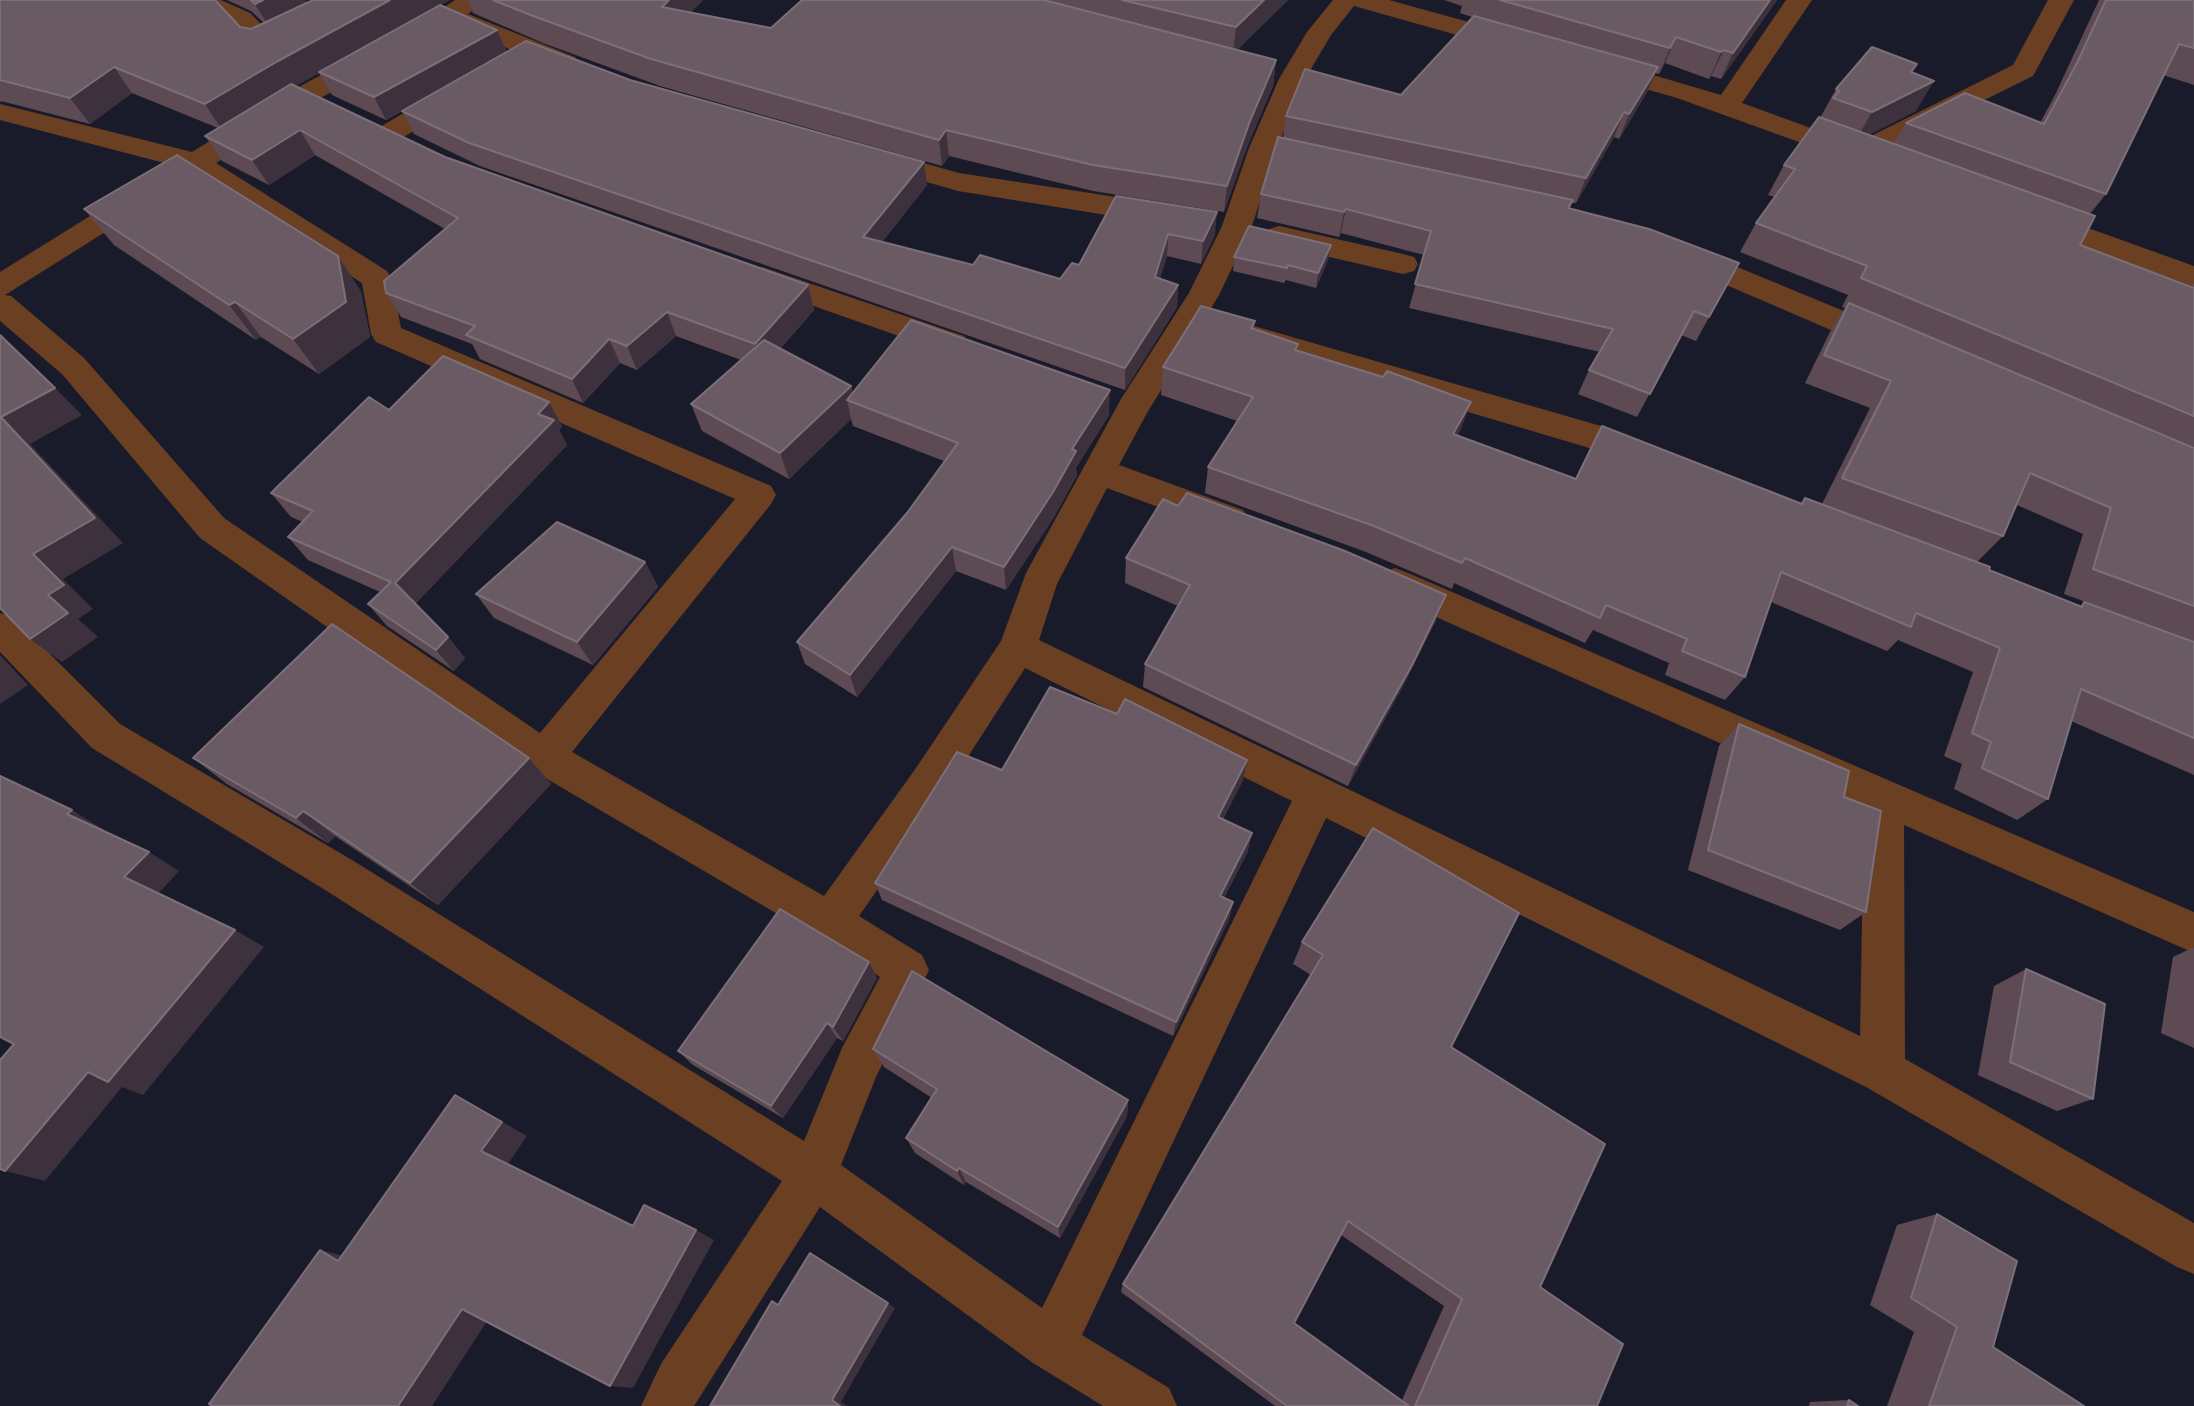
<!DOCTYPE html>
<html>
<head>
<meta charset="utf-8">
<style>
	body { margin:0 }
	canvas { display:block; background:#191b2b }
</style>
</head>
<body>
<canvas width="2194" height="1406"></canvas>
<script>
const c = document.querySelector('canvas').getContext('2d');
c.lineJoin = 'round';
const toPath = rows => new Path2D(rows.map(r => 'M' + r).join(''));
function fill(path, color) { c.fillStyle = color; c.fill(path, 'evenodd'); }
function trace(path, color, width, dash) { c.strokeStyle = color; c.lineWidth = width; c.lineCap = dash ? 'butt' : 'round'; c.setLineDash(dash || []); c.stroke(path); }
fill(toPath([
	[187,0,221,0,250,13,270,33,336,0,368,0,364,5,267,53,258,51,232,23,191,5,187,0],
	[455,0,486,0,468,14,575,57,579,63,575,69,566,71,557,69,440,20,436,15,440,10,455,0],
	[1333,0,1389,0,1523,37,1527,43,1523,49,1514,51,1354,6,1331,35,1305,79,1277,148,1252,226,1219,295,1147,413,1119,465,1243,510,1249,520,1243,530,1231,534,1107,488,1057,584,1039,640,1860,1036,1864,807,1382,593,1377,583,1382,573,1395,568,1408,573,2194,912,2194,953,1904,825,1905,1059,2194,1223,2194,1274,2177,1267,1866,1087,1326,818,1082,1335,1169,1388,1177,1406,1103,1406,1033,1363,820,1207,694,1406,641,1406,661,1364,782,1181,322,888,92,748,0,652,0,613,13,617,120,724,352,860,804,1141,842,1048,880,977,815,936,530,769,200,538,62,374,0,321,0,272,172,165,0,120,0,104,192,152,249,117,259,115,269,117,273,123,269,129,216,163,387,271,391,278,401,328,771,486,776,495,771,504,572,752,824,896,916,768,1001,641,1026,573,1121,399,1189,293,1222,226,1249,148,1279,79,1307,32,1333,0],
	[196,175,362,283,371,334,376,342,735,499,540,733,224,518,84,358,11,296,5,295,196,175],
	[1025,668,1292,801,1042,1308,841,1165,876,1077,929,970,922,955,859,916,944,794,1025,668],
	[1786,0,1812,0,1742,103,1855,144,2013,65,2048,0,2074,0,2033,76,1857,163,1677,98,1593,74,1589,68,1593,62,1602,60,1721,95,1786,0],
	[371,51,380,53,384,59,380,65,315,101,305,103,295,101,291,95,295,89,362,53,371,51],
	[452,89,462,91,466,97,462,103,398,140,388,143,378,140,374,134,378,128,442,91,452,89],
	[874,149,959,173,1162,204,1172,207,1177,214,1172,221,1162,224,958,191,864,164,860,158,864,152,874,149],
	[2035,209,2194,266,2194,287,2025,226,2020,219,2025,212,2035,209],
	[1279,226,1403,254,1414,257,1418,264,1414,271,1403,274,1269,243,1264,236,1269,229,1279,226],
	[1684,245,1897,333,1902,341,1897,349,1886,352,1875,349,1673,262,1669,255,1673,248,1684,245],
	[762,267,964,336,969,344,964,352,953,355,751,284,747,277,751,270,762,267],
	[1247,324,1608,428,1656,446,1661,455,1656,464,1644,468,1586,447,1236,343,1231,335,1236,327,1247,324]
]), '#6a3f22');
fill(toPath([
	[0,0,240,27,251,29,264,23,251,11,227,0,305,0,307,3,440,5,497,30,507,52,630,80,927,185,882,242,973,265,1060,279,1079,265,1116,196,1215,235,1201,264,1167,256,1160,278,1178,285,1177,307,1125,390,480,166,414,134,402,111,386,120,332,95,319,73,295,86,445,157,808,285,814,310,780,349,851,386,853,393,1109,415,1076,468,1077,475,1054,517,1006,590,956,571,857,697,805,664,797,642,907,513,944,461,853,426,851,419,789,479,702,431,691,404,741,360,676,336,637,370,620,363,583,403,480,359,472,344,401,317,386,293,445,229,315,155,269,185,222,161,205,136,218,128,132,93,90,124,1,101,0,103],
	[467,0,703,0,691,12,771,28,802,0,1288,0,1237,50,1276,60,1273,86,1247,147,1224,212,1093,191,949,156,942,166,660,86,543,43,473,13],
	[1444,0,1777,0,1721,79,1711,76,1709,79,1665,63,1659,74,1655,73,1647,92,1619,139,1614,137,1576,203,1572,203,1570,208,1739,263,1696,341,1681,335,1637,417,1578,394,1589,370,1600,352,1409,308,1424,255,1341,233,1339,237,1257,218,1261,194,1283,138,1286,116,1401,95,1472,17,1460,13,1462,6],
	[2099,0,2194,0,2194,85,2163,75,2106,194,2090,214,2080,245,2190,287,2194,283,2194,642,2064,594,2083,534,2017,505,2003,536,1977,562,1822,504,1870,408,1805,383,1830,332,1845,308,1842,307,1848,295,1740,252,1756,223,1775,197,1768,195,1784,165,1820,118,1836,89,1917,64,1912,73,1916,111,1868,135,1893,144,1906,123,2040,123,2056,93],
	[84,209,338,256,361,292,370,337,319,374,261,337,256,340,114,245],
	[1331,245,1328,260,1316,288,1286,280,1284,283,1233,271,1234,257],
	[1255,321,1254,329,1297,350,1383,377,1471,402,1458,435,1576,479,1801,504,1805,498,2080,606,2084,602,2194,642,2194,775,2071,721,2048,799,2017,820,1954,789,1962,764,1944,756,1973,672,1898,640,1887,651,1771,602,1745,677,1725,700,1665,675,1669,663,1593,630,1585,643,1454,583,1452,589,1366,552,1205,493,1208,467,1237,421,1161,395,1163,367],
	[389,410,562,426,559,430,567,445,415,604,448,637,465,658,454,671,387,626,368,604,380,592,308,560,288,537,303,522,291,517,271,493],
	[1178,506,1436,620,1402,688,1348,786,1143,687,1145,664,1178,606,1125,583,1126,558],
	[645,562,658,587,593,665,494,618,476,594],
	[1739,724,1844,797,1866,912,1840,930,1688,870,1719,746],
	[193,758,529,758,551,784,438,905,335,836,328,843,227,784],
	[1002,770,1243,780,1223,819,1248,851,1224,898,1233,902,1229,919,1173,1036,882,900,875,883],
	[1373,828,1451,1047,1540,1287,1597,1406,1275,1406,1121,1292,1123,1284,1311,975,1293,964,1302,942],
	[1341,1235,1444,1306,1402,1400,1294,1323],
	[2194,947,2194,1048,2161,1033,2173,957],
	[2026,969,2093,1099,2057,1111,1978,1075,1994,986],
	[877,978,843,1041,837,1038,783,1118,693,1065,678,1051],
	[873,1049,1128,1100,1127,1116,1060,1238,966,1182,964,1185,915,1153,906,1138,932,1098,884,1067],
	[1937,1214,1993,1347,2084,1406,1887,1406,1914,1332,1870,1305,1897,1225],
	[1849,1400,1858,1406,1809,1406,1810,1402]
]), '#5d4a52');
fill(toPath([
	[263,0,305,0,310,10,271,30,255,4],
	[390,0,450,0,294,87,222,130,205,104,278,61],
	[669,0,703,0,670,33,662,7],
	[1264,0,1288,0,1233,54,1236,27],
	[1770,0,1777,0,1721,79,1733,53],
	[497,30,507,52,386,120,374,97],
	[1676,37,1665,63,1659,74,1670,48],
	[1724,50,1711,76,1709,79,1721,52],
	[1276,60,1273,86,1247,147,1224,212,1227,186,1250,121],
	[114,67,132,93,90,124,70,98],
	[1658,67,1647,92,1619,139,1629,114],
	[1934,81,1916,111,1855,141,1872,112],
	[1624,112,1614,137,1576,203,1586,178],
	[300,130,315,155,269,185,252,160],
	[946,130,949,156,942,166,939,140],
	[924,162,927,185,868,260,863,237],
	[1346,209,1341,233,1339,237,1344,212],
	[1217,212,1215,235,1201,264,1203,241],
	[1168,234,1167,256,1154,299,1155,277],
	[1331,245,1328,260,1316,288,1318,273],
	[338,256,361,292,370,337,319,374,293,339],
	[808,285,814,310,763,368,755,344],
	[1178,285,1177,307,1125,390,1125,368],
	[235,302,261,337,256,340,229,305],
	[667,312,676,336,637,370,627,346],
	[609,339,620,363,583,403,572,379],
	[851,386,855,404,847,400,851,419,789,479,780,453],
	[55,388,82,415,30,444,123,543,63,579,93,609,78,619,98,637,62,662,30,639,48,595,33,554,1,417],
	[1110,390,1109,415,1076,468,1077,475,1054,517,1006,590,1004,567,1072,449],
	[549,402,562,426,559,430,567,445,414,605,395,583],
	[1471,402,1461,429,1444,461,1453,434],
	[952,547,956,571,857,697,850,675],
	[645,562,658,587,593,665,577,642],
	[1446,595,1436,620,1402,688,1348,786,1356,765],
	[448,637,465,658,454,671,436,650],
	[0,655,28,685,0,704],
	[529,758,551,784,438,905,410,883],
	[1247,760,1243,780,1214,835,1218,817],
	[72,810,104,830,100,834,67,814],
	[303,811,335,836,328,843,296,818],
	[1252,833,1248,851,1216,913,1220,896],
	[149,852,179,871,156,896,124,877],
	[1233,902,1229,919,1173,1036,1176,1022],
	[235,930,264,947,143,1095,122,1087,45,1181,5,1171,88,1072],
	[869,962,877,978,843,1041,833,1027],
	[827,1023,837,1038,783,1118,771,1106],
	[455,1095,527,1136,508,1164,654,1235,481,1151],
	[1128,1100,1127,1116,1060,1238,1058,1227],
	[959,1168,966,1182,964,1185,957,1171],
	[696,1230,714,1240,633,1388,610,1386],
	[320,1250,356,1259,338,1261],
	[810,1253,895,1308,841,1402,848,1406,840,1406,832,1400],
	[462,1309,491,1315,432,1406,398,1406]
]), '#3c313c');
const building = toPath([
	[0,0,215,0,240,27,251,29,313,0,390,0,278,61,205,104,114,67,70,98,0,80,0,0],
	[251,0,263,0,255,4,251,0],
	[493,0,669,0,662,7,771,28,802,0,1044,0,1276,60,1250,121,1227,186,1093,165,946,130,939,140,651,59,533,16,493,0],
	[1122,0,1264,0,1236,27,1122,0],
	[1500,0,1770,0,1733,53,1724,50,1721,52,1676,37,1670,48,1500,0],
	[2106,0,2194,0,2194,48,2179,44,2106,194,1906,123,1965,93,2044,124,2077,63,2106,0],
	[440,5,497,30,374,97,319,72,440,5],
	[1474,16,1658,67,1629,114,1624,112,1586,178,1286,116,1305,69,1401,95,1474,16],
	[526,41,630,80,924,162,863,237,973,265,980,255,1060,279,1072,263,1079,265,1116,196,1217,212,1203,241,1168,234,1155,277,1178,285,1125,368,469,143,402,111,526,41],
	[1872,47,1917,64,1911,72,1934,81,1872,112,1833,98,1839,91,1836,89,1872,47],
	[291,84,445,157,808,285,755,344,667,312,627,346,609,339,572,379,466,335,475,326,386,293,384,281,458,218,300,130,252,160,205,136,291,84],
	[1819,117,2095,216,2080,245,2194,288,2194,416,1861,278,1867,266,1756,223,1795,169,1784,165,1819,117],
	[1278,137,1573,200,1568,208,1649,229,1739,263,1709,317,1694,311,1650,394,1589,370,1613,329,1415,284,1431,231,1346,209,1344,212,1261,194,1278,137],
	[177,155,338,256,346,302,293,339,235,302,229,305,84,209,177,155],
	[1249,226,1331,245,1318,273,1288,265,1287,268,1234,257,1249,226],
	[1849,303,2194,448,2194,606,2093,569,2111,508,2030,473,2003,536,1842,478,1891,381,1824,355,1849,303],
	[1201,306,1255,321,1251,328,1298,344,1295,350,1383,377,1387,371,1471,402,1453,434,1576,479,1602,426,1802,504,1805,498,1990,567,1989,570,2082,607,2084,602,2194,642,2194,738,2081,689,2048,799,1982,768,1991,742,1972,733,2000,648,1916,613,1911,627,1781,572,1745,677,1682,651,1687,639,1606,605,1600,618,1465,558,1462,563,1374,526,1208,467,1253,397,1163,367,1201,306],
	[911,320,1110,390,1072,449,1076,451,1053,492,1004,567,952,547,850,675,797,642,907,513,958,443,847,400,911,320],
	[0,335,55,388,1,417,95,518,33,554,64,585,48,595,68,613,30,639,0,608,0,335],
	[764,340,851,386,780,453,691,404,764,340],
	[443,356,549,402,538,414,554,420,395,583,448,637,436,650,368,604,391,582,288,537,313,511,271,493,369,397,389,410,443,356],
	[1187,493,1345,551,1446,595,1412,665,1356,765,1145,664,1190,585,1126,558,1163,499,1178,506,1187,493],
	[557,522,645,562,577,642,476,594,557,522],
	[332,624,529,758,410,883,303,811,296,818,193,758,332,624],
	[1050,687,1117,714,1125,699,1247,760,1218,817,1252,833,1220,896,1233,902,1176,1022,875,883,957,752,1002,770,1050,687],
	[1739,724,1849,771,1844,797,1881,811,1866,912,1708,850,1739,724],
	[0,776,72,810,67,814,149,852,124,877,235,930,108,1082,88,1072,5,1171,0,1169,0,1060,14,1044,0,1037,0,776],
	[1373,828,1519,913,1451,1047,1605,1144,1540,1287,1623,1344,1597,1406,1415,1406,1462,1299,1348,1221,1294,1323,1409,1406,1287,1406,1123,1284,1323,955,1302,942,1373,828],
	[780,909,869,962,833,1027,827,1023,771,1106,678,1051,780,909],
	[2026,969,2105,1004,2093,1099,2010,1062,2026,969],
	[912,971,1128,1100,1058,1227,959,1168,957,1171,906,1138,937,1089,873,1049,912,971],
	[455,1095,502,1122,481,1151,633,1226,644,1205,696,1230,610,1386,462,1309,398,1406,213,1406,209,1404,320,1250,338,1261,455,1095],
	[1937,1214,2017,1261,1993,1347,2084,1406,1929,1406,1957,1327,1911,1298,1937,1214],
	[810,1253,888,1303,832,1400,840,1406,710,1406,772,1301,778,1305,810,1253],
	[1849,1400,1858,1406,1847,1406,1849,1400]
]);
fill(building, '#6a5a63');
trace(building, '#7c6f78', 2);
</script>
</body>
</html>
